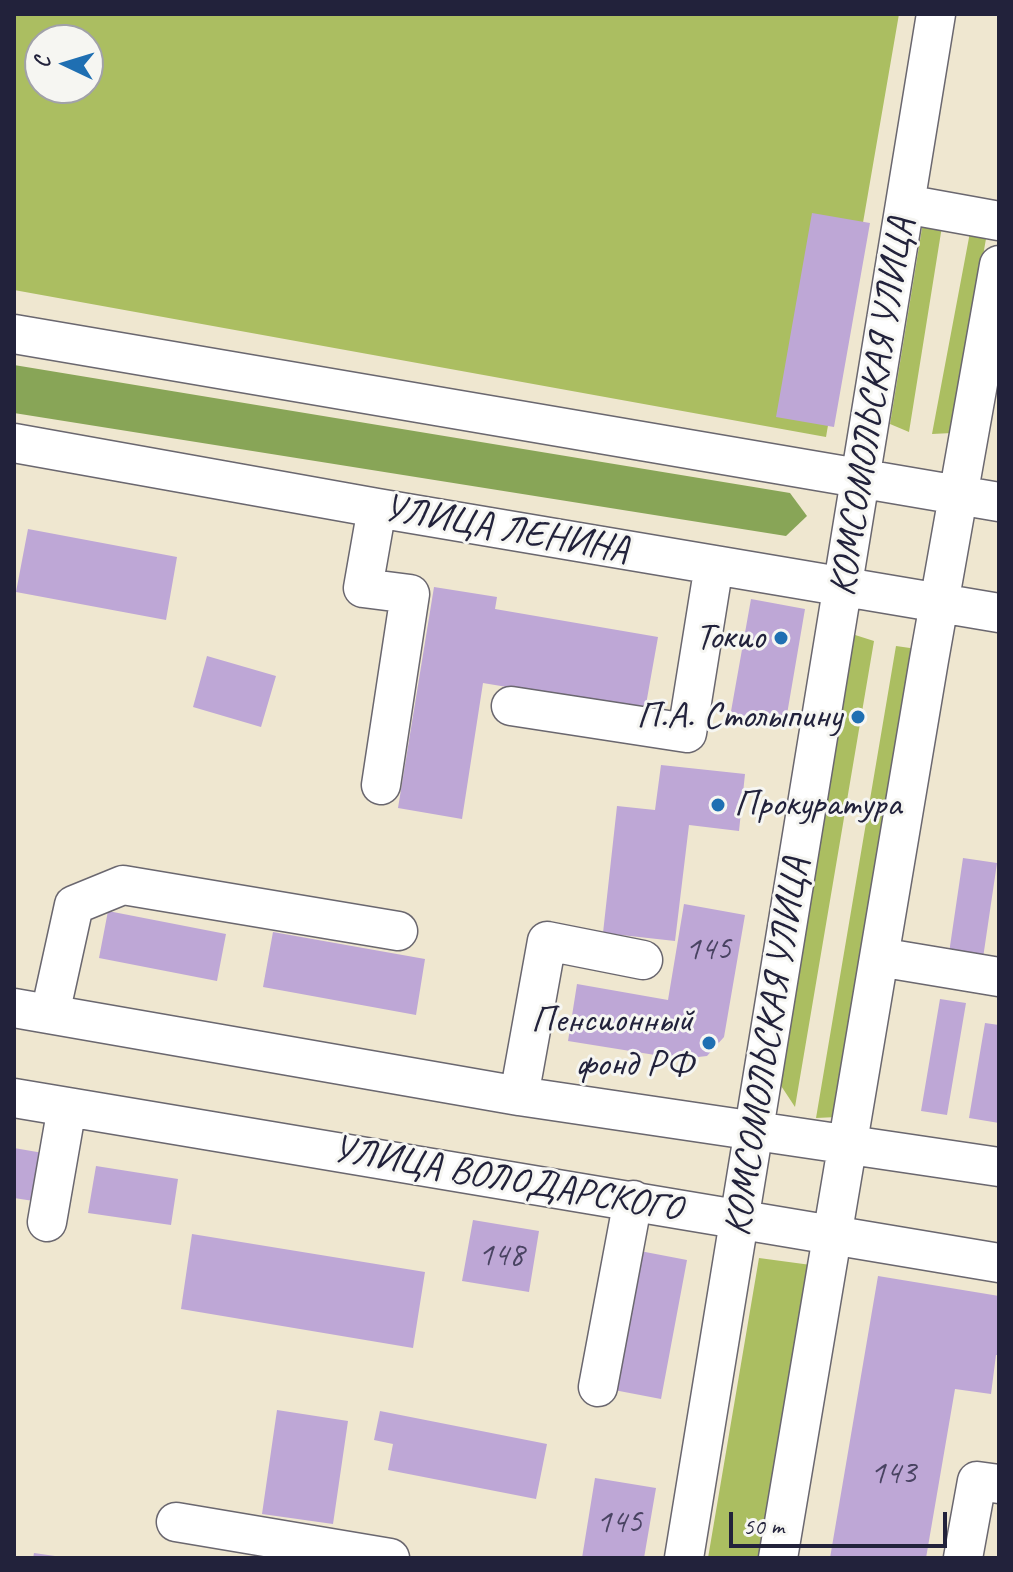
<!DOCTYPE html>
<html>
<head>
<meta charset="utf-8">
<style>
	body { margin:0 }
	#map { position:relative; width:1013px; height:1572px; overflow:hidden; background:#efe7d0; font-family:Caveat,sans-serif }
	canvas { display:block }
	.frame { position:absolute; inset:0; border:16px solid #22223b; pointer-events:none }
	.north { position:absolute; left:24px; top:24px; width:80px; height:80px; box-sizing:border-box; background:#f6f6f2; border:2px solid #a1a1a9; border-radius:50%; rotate:274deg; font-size:22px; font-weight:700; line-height:32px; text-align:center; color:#22223b }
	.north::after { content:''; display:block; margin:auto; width:28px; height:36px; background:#1f6fb2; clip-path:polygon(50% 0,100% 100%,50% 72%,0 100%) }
	.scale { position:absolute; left:729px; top:1512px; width:218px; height:36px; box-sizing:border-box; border:4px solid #22223b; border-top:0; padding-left:10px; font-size:24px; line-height:28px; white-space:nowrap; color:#22223b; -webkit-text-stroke:6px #f6f6f2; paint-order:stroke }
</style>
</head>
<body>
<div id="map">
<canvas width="1013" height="1572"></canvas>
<div class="frame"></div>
<div class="north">С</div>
<div class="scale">50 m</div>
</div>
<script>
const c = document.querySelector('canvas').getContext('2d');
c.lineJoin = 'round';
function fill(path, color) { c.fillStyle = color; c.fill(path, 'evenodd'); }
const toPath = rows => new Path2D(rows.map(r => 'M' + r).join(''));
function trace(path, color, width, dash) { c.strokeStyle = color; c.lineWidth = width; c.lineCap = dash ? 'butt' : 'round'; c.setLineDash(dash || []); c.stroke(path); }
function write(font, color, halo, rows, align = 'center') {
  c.font = font + ' Caveat,sans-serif'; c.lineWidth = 6; c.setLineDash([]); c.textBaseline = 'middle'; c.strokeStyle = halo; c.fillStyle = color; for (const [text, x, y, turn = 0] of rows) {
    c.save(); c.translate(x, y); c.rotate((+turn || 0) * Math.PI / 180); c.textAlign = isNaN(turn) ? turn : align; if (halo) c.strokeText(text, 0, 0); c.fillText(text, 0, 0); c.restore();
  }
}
fill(toPath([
	[14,14,899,14,826,437,14,290],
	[40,40,88,40,88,88,40,88],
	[924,216,943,220,909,432,890,424],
	[971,227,987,233,952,433,932,434],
	[852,634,874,641,795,1107,770,1069],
	[896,646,917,649,837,1117,816,1118],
	[759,1258,811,1265,765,1558,708,1558]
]), '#abbe61');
fill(toPath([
	[14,365,790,493,807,516,786,536,14,413]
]), '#88a557');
fill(toPath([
	[812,213,870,223,834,427,776,417],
	[28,529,177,557,166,620,16,592],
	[434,587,497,597,495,609,658,637,645,710,483,683,462,819,398,808],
	[751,599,805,609,785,726,730,717],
	[207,656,276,676,261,727,193,707],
	[661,765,745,774,739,831,689,825,675,941,603,933,617,806,655,810],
	[963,858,997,863,983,958,949,953],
	[684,904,745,915,724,1037,707,1056,680,1059,568,1041,577,984,668,1000],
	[108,911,226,934,217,981,99,958],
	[273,932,425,959,416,1015,263,987],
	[940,999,966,1003,947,1115,921,1111],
	[985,1023,999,1025,999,1123,969,1118],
	[14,1148,49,1154,40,1202,14,1198],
	[96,1166,178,1179,171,1225,88,1213],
	[473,1220,539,1231,529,1292,462,1281],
	[192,1234,425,1272,413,1348,181,1309],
	[640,1251,687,1260,661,1399,614,1390],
	[878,1276,999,1296,999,1355,996,1355,991,1394,955,1389,926,1558,830,1558],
	[277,1410,348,1421,333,1524,262,1514],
	[380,1411,547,1444,536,1499,388,1470,393,1444,374,1440],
	[595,1478,656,1488,644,1558,582,1558],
	[34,1553,55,1556,55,1558,33,1558]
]), '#bea7d6');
const minor = toPath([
	[905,204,999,221],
	[14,334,999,502],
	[14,443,377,508,999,613],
	[377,508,363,588,410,594,381,785],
	[511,706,687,733,714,565],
	[879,957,999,977],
	[14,1008,519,1096,999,1167],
	[50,1014,74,905,123,885,398,931],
	[519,1096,547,941,643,960],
	[14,1098,999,1263],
	[47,1222,67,1107],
	[598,1387,633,1200],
	[176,1522,390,1558],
	[684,1558,936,14],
	[778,1558,929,660,999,265],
	[963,1558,977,1481,999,1484]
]);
trace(minor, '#6a676f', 41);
trace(minor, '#fff', 38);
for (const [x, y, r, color] of [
	[781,638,8,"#1f6fb2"],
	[858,717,8,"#1f6fb2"],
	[718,805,8,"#1f6fb2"],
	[709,1043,8,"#1f6fb2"]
]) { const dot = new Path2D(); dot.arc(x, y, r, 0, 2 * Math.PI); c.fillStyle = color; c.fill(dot); trace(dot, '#f6f6f2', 3); }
write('34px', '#494362', null, [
	["145",708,950],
	["148",501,1256],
	["143",893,1474],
	["145",619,1523]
]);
write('38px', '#22223b', '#f6f6f2', [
	["КОМСОМОЛЬСКАЯ УЛИЦА",873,407,-81],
	["УЛИЦА ЛЕНИНА",506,530,10],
	["КОМСОМОЛЬСКАЯ УЛИЦА",768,1047,-81],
	["УЛИЦА ВОЛОДАРСКОГО",507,1180,10]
]);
write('38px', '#22223b', '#f6f6f2', [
	["Токио",765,638],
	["П.А. Столыпину",842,717],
	["Прокуратура",734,805,"left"],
	["Пенсионный",693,1021],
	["фонд РФ",693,1065]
], 'right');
</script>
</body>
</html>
